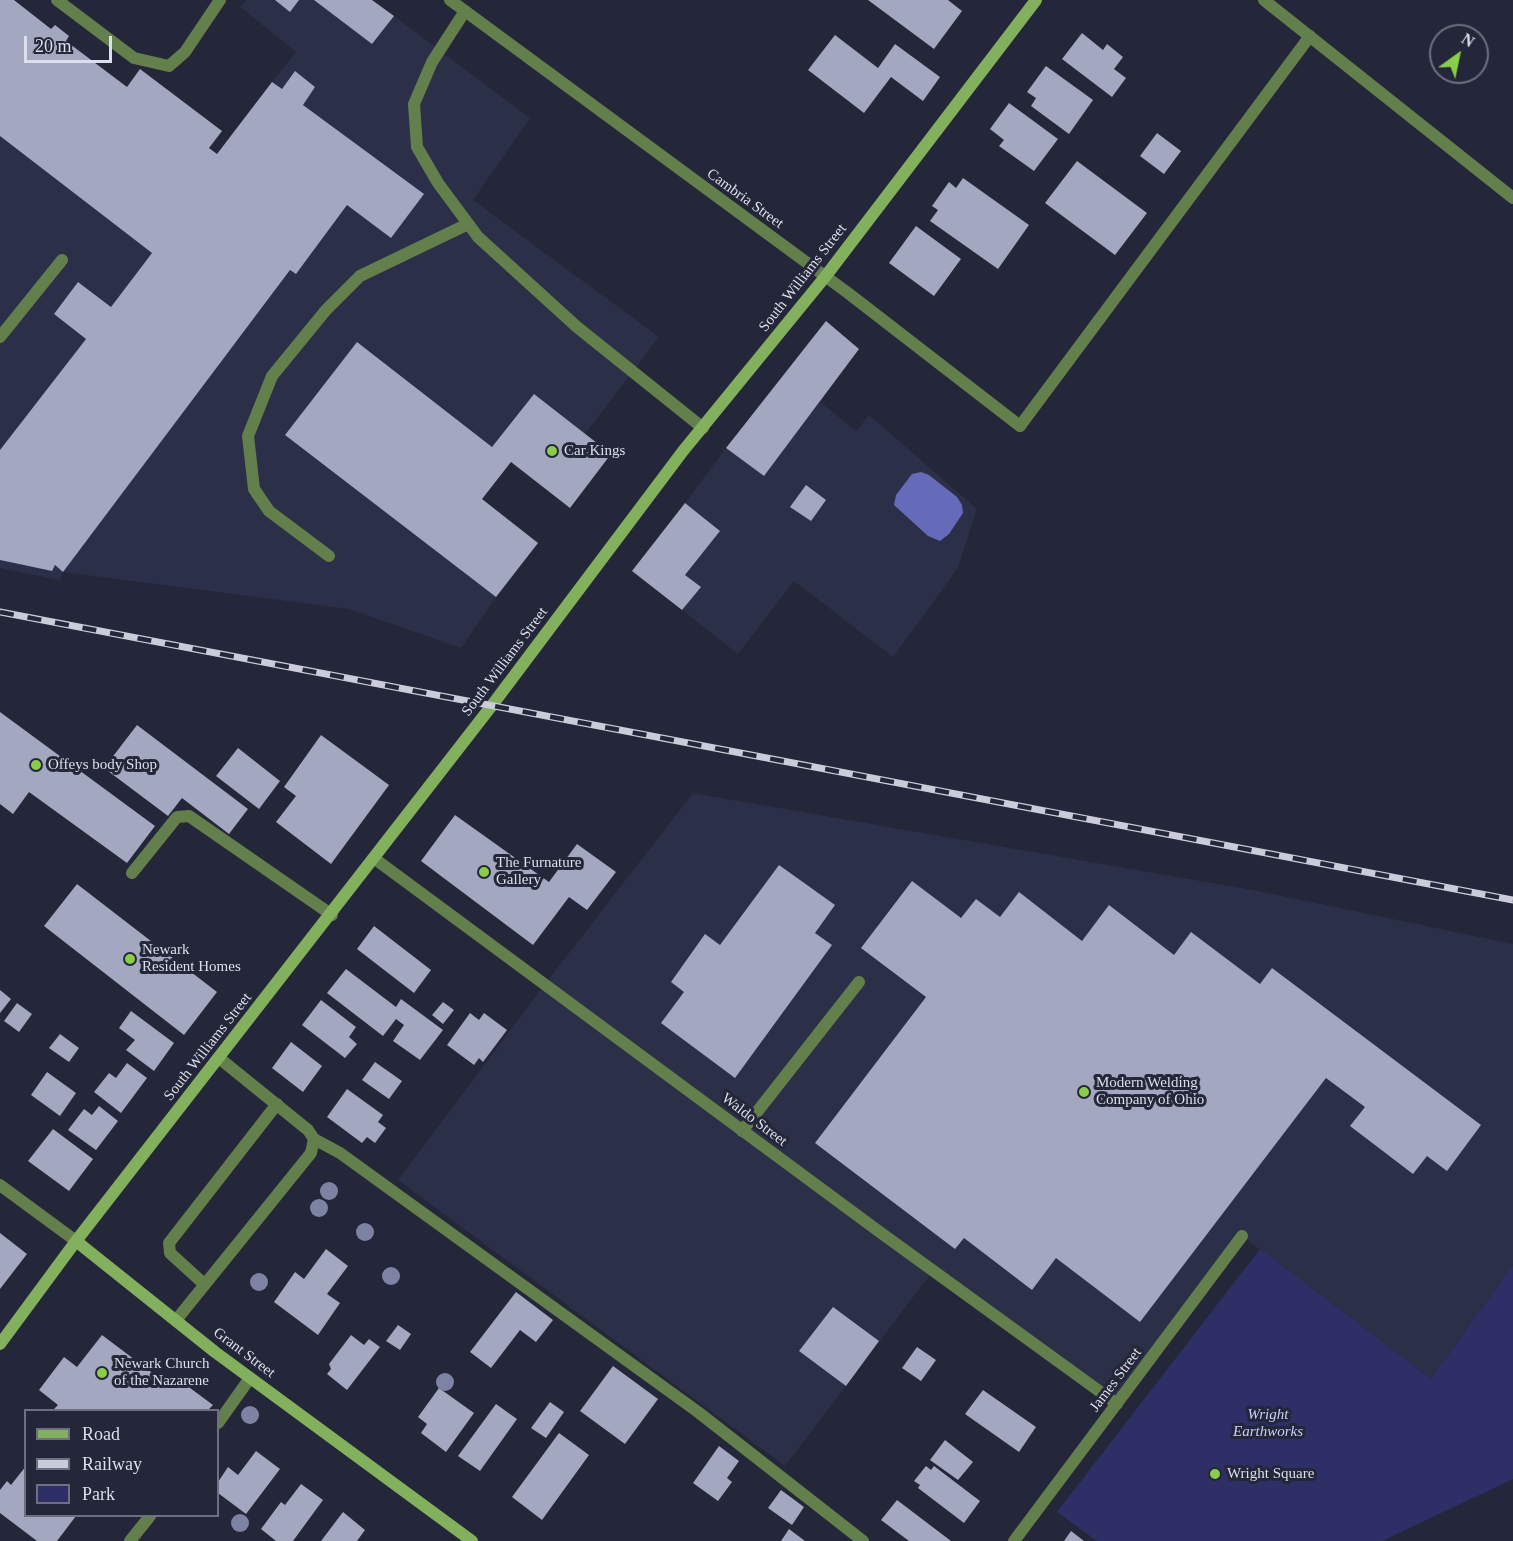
<!DOCTYPE html>
<html>
<head>
<meta charset="utf-8">
<style>
	body { margin:0 }
	#map { position:relative; width:1513px; height:1541px; overflow:hidden; background:#242639; font-family:Georgia,serif }
	canvas { display:block }
	.legend { position:absolute; left:24px; top:1409px; width:195px; height:108px; box-sizing:border-box; background:#242639; border:2px solid #6e7081; margin:0; padding:8px 10px; list-style:none; font-size:18px; color:#dddfec }
	.legend li { display:flex; align-items:center; gap:12px; height:30px }
	.legend b { width:30px; border:2px solid #6e7081 }
	.north { position:absolute; left:1429px; top:24px; width:60px; height:60px; box-sizing:border-box; background:#242639; border:2px solid #6e7081; border-radius:50%; rotate:33deg; font-size:16px; font-weight:700; line-height:24px; text-align:center; color:#dddfec }
	.north::after { content:''; display:block; margin:auto; width:21px; height:27px; background:#89ce48; clip-path:polygon(50% 0,100% 100%,50% 72%,0 100%) }
	.scale { position:absolute; left:24px; top:36px; width:88px; height:27px; box-sizing:border-box; border:3px solid #dddfec; border-top:0; padding-left:8px; font-size:18px; line-height:21px; white-space:nowrap; color:#dddfec; -webkit-text-stroke:4px #242639; paint-order:stroke }
</style>
</head>
<body>
<div id="map">
<canvas width="1513" height="1541"></canvas>
<ul class="legend">
<li><b style="height:8px;background:#83b05d"></b>Road</li>
<li><b style="height:8px;background:#caccda"></b>Railway</li>
<li><b style="height:16px;background:#2e2f67"></b>Park</li>
</ul>
<div class="north">N</div>
<div class="scale">20 m</div>
</div>
<script>
const c = document.querySelector('canvas').getContext('2d');
c.lineJoin = 'round';
function fill(path, color) { c.fillStyle = color; c.fill(path, 'evenodd'); }
const toPath = rows => new Path2D(rows.map(r => 'M' + r).join(''));
function trace(path, color, width, dash) { c.strokeStyle = color; c.lineWidth = width; c.lineCap = dash ? 'butt' : 'round'; c.setLineDash(dash || []); c.stroke(path); }
function write(font, color, halo, rows, align = 'center') {
  c.font = font + ' Georgia,serif'; c.lineWidth = 6; c.setLineDash([]); c.textBaseline = 'middle'; c.strokeStyle = halo; c.fillStyle = color; for (const [text, x, y, turn = 0] of rows) {
    c.save(); c.translate(x, y); c.rotate((+turn || 0) * Math.PI / 180); c.textAlign = isNaN(turn) ? turn : align; if (halo) c.strokeText(text, 0, 0); c.fillText(text, 0, 0); c.restore();
  }
}
fill(toPath([
	[246,0,314,0,372,44,394,16,530,118,473,200,659,337,585,434,534,394,492,447,357,342,285,435,496,597,461,648,349,609,63,572,60,580,0,568,0,560,51,571,55,565,63,571,290,270,296,274,347,205,391,238,423,195,303,105,315,87,295,72,282,89,272,82,296,52,240,7],
	[0,136,152,253,111,307,78,282,54,314,86,339,0,450],
	[820,402,856,431,869,415,977,509,958,568,893,657,794,581,738,654,682,610,700,587,685,575,720,531,685,503,726,448,764,476],
	[693,793,1258,891,1513,944,1513,1265,1431,1379,1242,1236,1117,1404,933,1271,785,1466,398,1180,545,984]
]), '#2c2f48');
fill(toPath([
	[1260,1249,1431,1379,1513,1265,1513,1479,1382,1541,1097,1541,1057,1512]
]), '#2e2f67');
fill(toPath([
	[921,472,929,475,957,497,962,505,963,513,949,534,940,541,928,536,894,505,896,495,912,474]
]), '#656ab9');
fill(toPath([
	[0,0,14,0,51,29,55,25,69,36,66,41,127,87,140,69,222,131,209,148,217,154,272,82,282,89,295,71,315,87,303,105,424,194,391,238,347,205,296,274,290,270,63,572,55,565,52,571,0,560,0,450,86,339,54,314,78,282,111,307,152,253,0,136],
	[275,0,299,0,290,12],
	[314,0,372,0,394,16,372,44],
	[868,0,948,0,962,11,934,49],
	[1082,33,1103,50,1107,44,1123,57,1114,69,1126,78,1112,97,1062,59],
	[835,35,878,68,895,44,940,77,923,101,891,77,864,113,808,70],
	[1046,66,1093,100,1069,134,1031,106,1036,98,1027,92],
	[1009,103,1058,139,1034,171,999,146,1004,140,990,129],
	[1157,133,1181,151,1164,174,1140,156],
	[1077,161,1147,213,1115,255,1045,203],
	[963,178,1029,225,998,269,930,221,938,210,932,206,949,182,956,188],
	[916,226,961,259,934,296,889,263],
	[826,321,859,349,764,476,726,448],
	[357,342,492,447,534,394,611,454,570,508,511,462,482,499,538,543,496,597,285,435],
	[806,485,826,500,811,521,790,507],
	[685,503,720,531,685,575,701,587,682,610,632,571],
	[0,712,155,826,127,863,29,792,13,814,0,804],
	[137,725,248,809,229,834,182,798,168,816,104,768],
	[321,735,389,785,331,864,276,822,296,796,284,787],
	[238,748,280,781,259,809,216,776],
	[455,815,549,882,577,844,616,872,587,910,569,897,533,945,421,861],
	[779,865,835,905,815,933,832,945,735,1078,661,1023,684,992,671,982,705,934,720,945],
	[912,881,961,918,976,899,1000,917,1019,892,1082,941,1109,905,1174,955,1191,932,1260,984,1272,968,1481,1125,1447,1171,1427,1156,1413,1174,1350,1126,1365,1107,1326,1078,1140,1322,1056,1258,1032,1290,964,1238,955,1249,815,1143,926,997,861,948],
	[77,884,217,992,184,1035,44,926],
	[374,926,431,970,414,993,357,949],
	[346,969,396,1007,401,999,443,1030,420,1060,393,1041,404,1025,396,1019,383,1036,327,993],
	[0,990,11,999,0,1013],
	[321,1000,356,1027,349,1037,357,1044,345,1058,302,1025],
	[443,1002,454,1010,443,1024,432,1015],
	[17,1003,32,1014,19,1032,4,1021],
	[131,1011,174,1043,154,1071,126,1050,135,1040,119,1028],
	[470,1013,479,1020,484,1013,507,1030,483,1062,479,1058,474,1065,447,1045],
	[60,1034,79,1048,69,1062,49,1048],
	[291,1042,322,1066,303,1092,272,1068],
	[375,1062,402,1081,389,1099,362,1080],
	[127,1063,147,1078,121,1113,94,1092,109,1073,116,1078],
	[47,1072,76,1093,60,1116,31,1095],
	[347,1089,383,1115,378,1122,386,1128,375,1143,367,1137,362,1143,327,1117],
	[99,1106,118,1121,96,1150,68,1130,84,1109,92,1115],
	[53,1129,93,1159,69,1191,28,1161],
	[0,1233,27,1254,0,1289],
	[326,1249,348,1266,327,1294,340,1303,318,1335,274,1302,295,1272,304,1279],
	[516,1292,553,1320,536,1342,520,1330,491,1368,470,1352],
	[833,1307,879,1341,846,1386,799,1351],
	[398,1325,411,1334,400,1350,386,1341],
	[102,1335,171,1387,178,1379,213,1405,208,1410,53,1410,58,1405,39,1390,64,1357,77,1367],
	[351,1335,364,1345,369,1339,380,1347,347,1390,327,1374,331,1369,329,1364],
	[917,1347,936,1360,921,1381,902,1368],
	[613,1366,658,1399,625,1444,580,1411],
	[439,1388,474,1413,446,1452,421,1433,427,1424,418,1417],
	[983,1390,1036,1427,1019,1452,965,1414],
	[550,1402,564,1412,546,1438,531,1428],
	[496,1404,517,1419,480,1471,458,1456],
	[559,1433,589,1455,542,1520,512,1497],
	[945,1440,973,1462,958,1480,930,1460],
	[719,1446,739,1461,727,1478,732,1482,718,1501,693,1483],
	[256,1451,280,1469,246,1514,218,1493,218,1482,228,1467,238,1475],
	[26,1466,26,1516,76,1516,57,1541,37,1541,0,1513,0,1490,7,1481,11,1485],
	[926,1466,931,1470,934,1466,980,1501,964,1523,918,1488,920,1485,914,1481],
	[301,1484,323,1500,293,1541,276,1541,261,1529,281,1502,285,1505],
	[781,1490,804,1507,792,1525,768,1508],
	[897,1500,951,1541,909,1541,881,1520],
	[343,1512,365,1530,357,1541,321,1541],
	[789,1529,805,1541,781,1541],
	[1071,1531,1084,1541,1064,1541]
]), '#a3a7bf');
trace(toPath([
	[57,0,134,58,169,66,185,52,220,0],
	[465,11,432,62,414,104,417,147,438,183,478,237,577,327,703,428],
	[0,337,62,260],
	[1020,426,1310,36],
	[329,556,269,511,254,489,248,436,272,376,326,310,360,276,468,224],
	[132,873,177,817,189,816,332,915],
	[742,1131,859,982],
	[314,1139,340,1153,698,1412,863,1541],
	[204,1284,170,1253,169,1243,277,1104],
	[177,1319,311,1153,314,1139,308,1130,219,1058],
	[218,1423,250,1378],
	[130,1541,150,1516]
]), '#627f4c', 12);
trace(toPath([
	[450,0,848,293,1020,426],
	[1264,0,1513,198],
	[375,859,877,1230,1117,1404],
	[0,1185,76,1241],
	[1014,1541,1242,1236]
]), '#627f4c', 12);
trace(toPath([
	[76,1241,215,1352,472,1541],
	[0,1344,76,1241,493,704,683,451,825,277,1036,0]
]), '#83b05d', 12);
const rail = toPath([
	[0,612,1513,900]
]);
trace(rail, '#caccda', 7);
trace(rail, '#242639', 4.5, [14]);
c.fillStyle = '#7f83a3';
for (const [x, y] of [
	[329,1191],
	[319,1208],
	[365,1232],
	[391,1276],
	[259,1282],
	[445,1382],
	[250,1415],
	[240,1523]
]) { c.beginPath(); c.arc(x, y, 9, 0, 2 * Math.PI); c.fill(); }
for (const [x, y, r, color] of [
	[552,451,6,"#89ce48"],
	[36,765,6,"#89ce48"],
	[484,872,6,"#89ce48"],
	[130,959,6,"#89ce48"],
	[1084,1092,6,"#89ce48"],
	[102,1373,6,"#89ce48"],
	[1215,1474,6,"#89ce48"]
]) { const dot = new Path2D(); dot.arc(x, y, r, 0, 2 * Math.PI); c.fillStyle = color; c.fill(dot); trace(dot, '#242639', 2); }
write('15px', '#dddfec', '#242639', [
	["Cambria Street",745,199,36],
	["South Williams Street",803,278,-52],
	["South Williams Street",505,662,-53],
	["South Williams Street",208,1047,-52],
	["Waldo Street",754,1120,37],
	["Grant Street",244,1353,37],
	["James Street",1116,1380,-53]
]);
write('15px', '#dddfec', '#242639', [
	["Car Kings",564,451],
	["Offeys body Shop",48,765],
	["The Furnature",496,863],
	["Gallery",496,880],
	["Newark",142,950],
	["Resident Homes",142,967],
	["Modern Welding",1096,1083],
	["Company of Ohio",1096,1100],
	["Newark Church",114,1364],
	["of the Nazarene",114,1381],
	["Wright Square",1227,1474]
], 'left');
write('italic 15px', '#c9cffa', '#242639', [
	["Wright",1268,1415],
	["Earthworks",1268,1432]
]);
</script>
</body>
</html>
